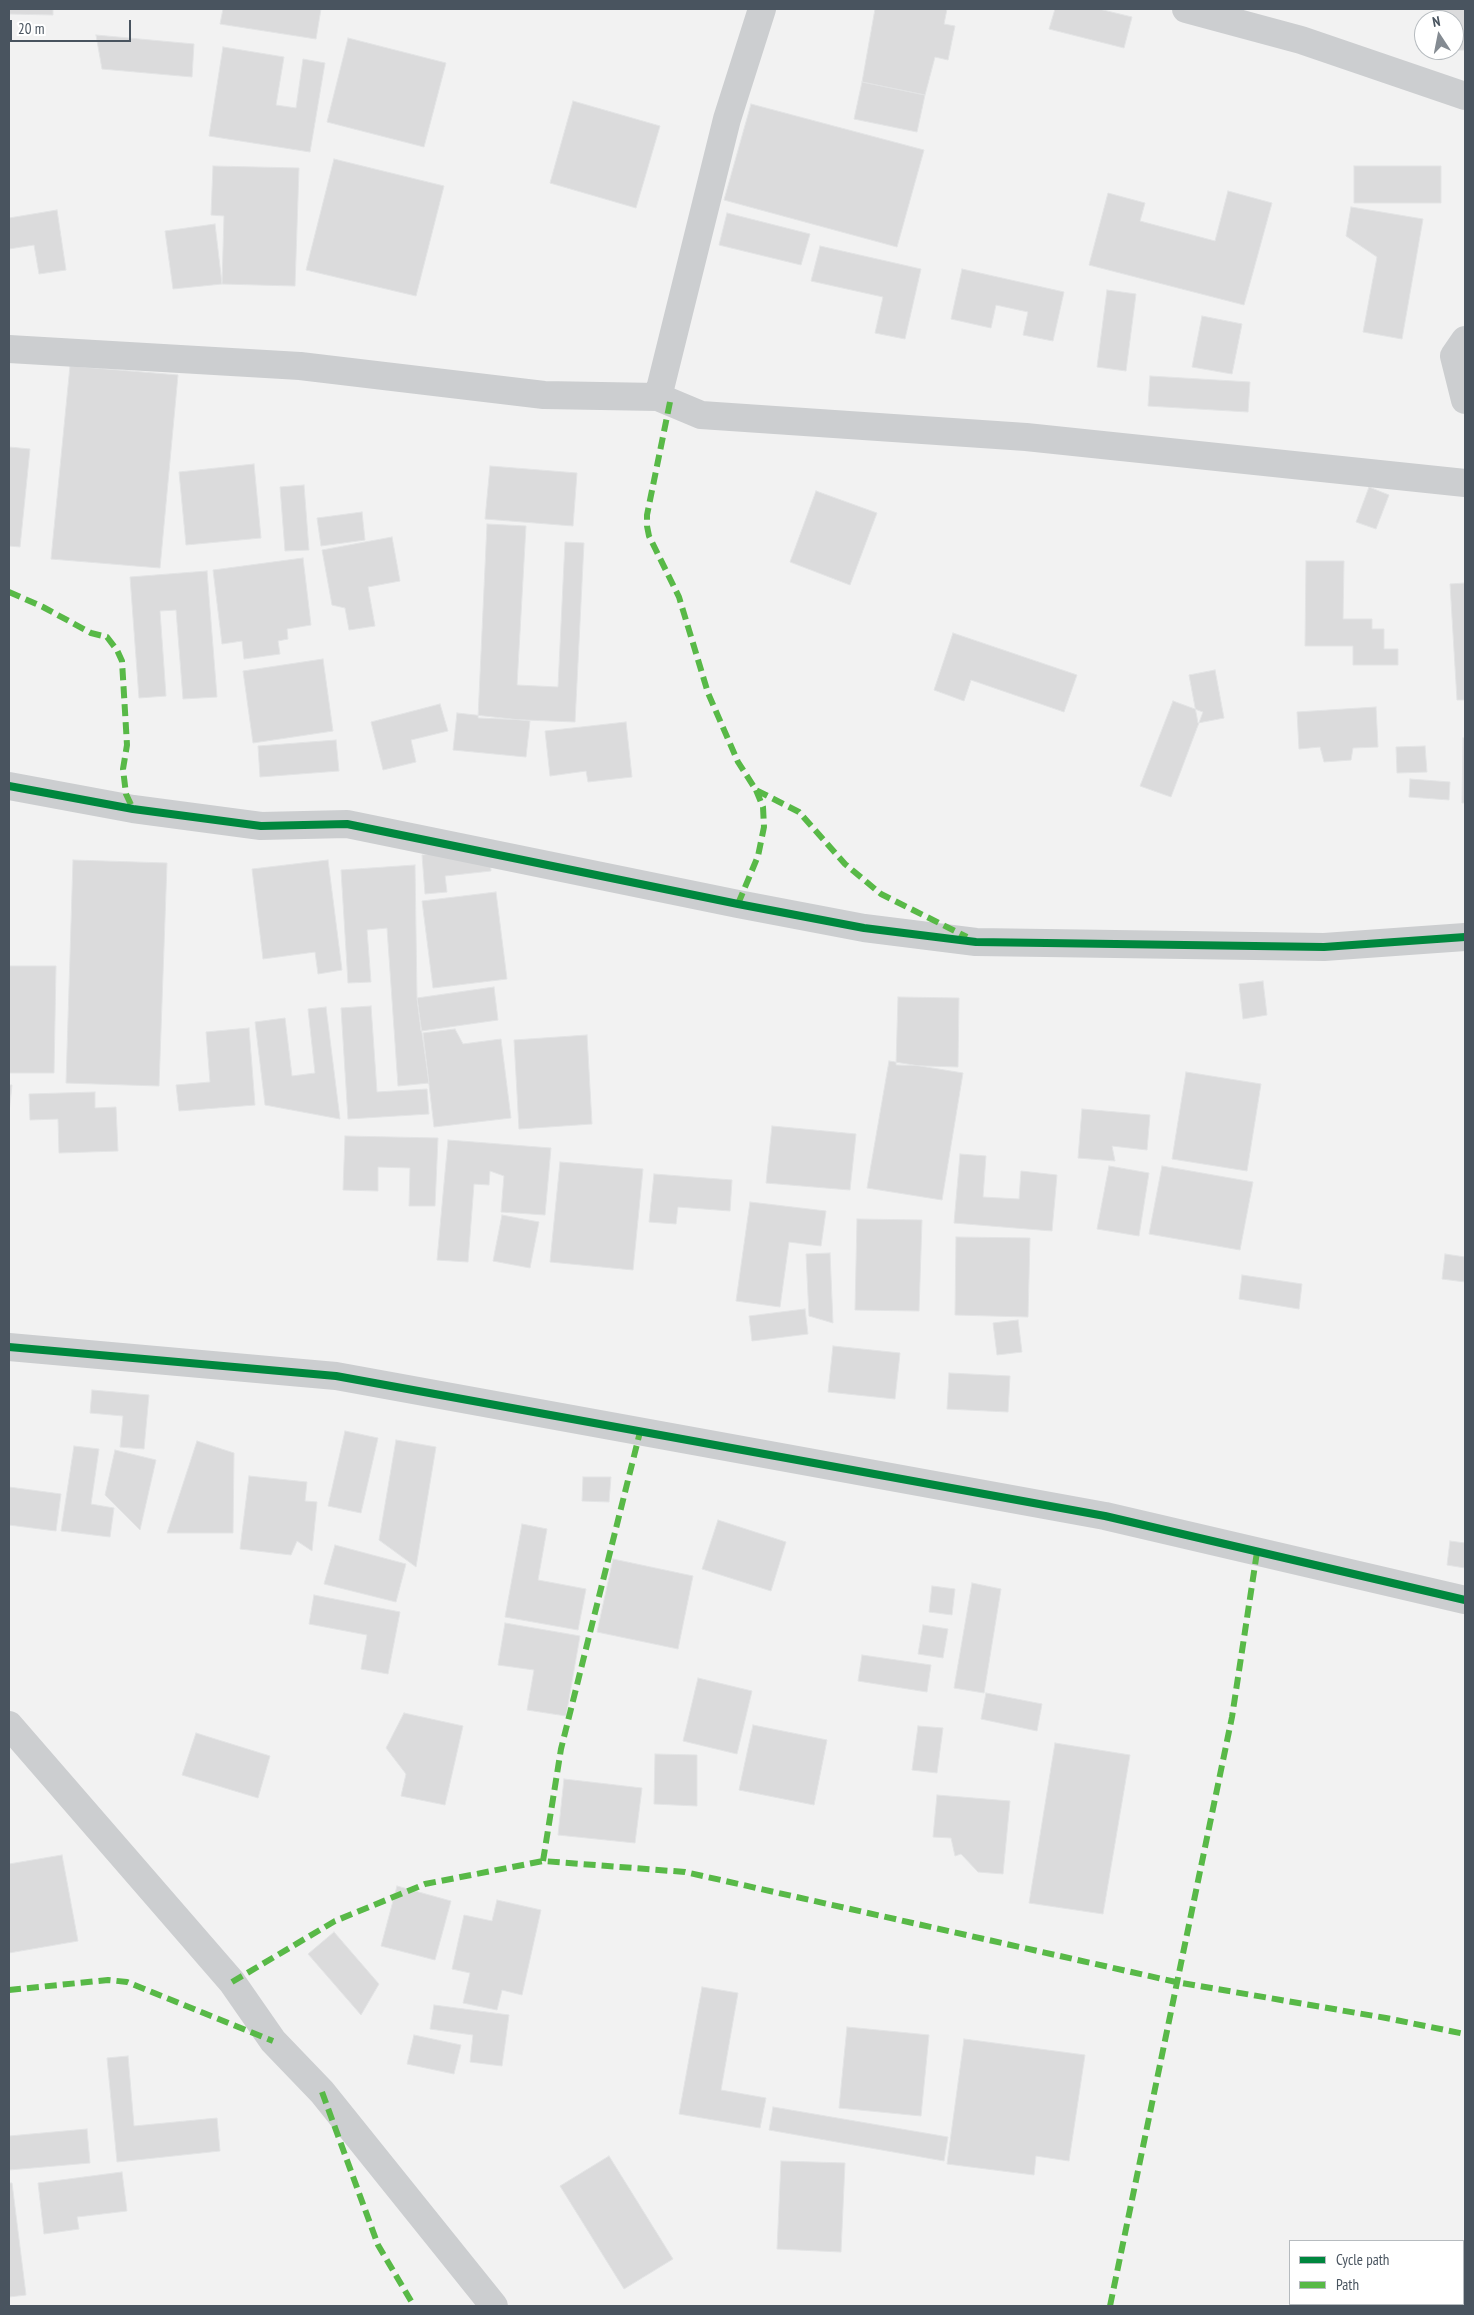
<!DOCTYPE html>
<html>
<head>
<meta charset="utf-8">
<style>
	body { margin:0 }
	#map { position:relative; width:1474px; height:2315px; overflow:hidden; background:#f2f2f2; font-family:"PT Sans Narrow",sans-serif }
	canvas { display:block }
	.frame { position:absolute; inset:0; border:10px solid #49545f; pointer-events:none }
	.legend { position:absolute; left:1289px; top:2240px; width:175px; height:65px; box-sizing:border-box; background:#fff; border:1px solid #b6bbbf; margin:0; padding:6px 9px; list-style:none; font-size:15px; color:#49545f }
	.legend li { display:flex; align-items:center; gap:10px; height:25px }
	.legend b { width:25px; border:1px solid #b6bbbf }
	.north { position:absolute; left:1414px; top:10px; width:50px; height:50px; box-sizing:border-box; background:#fff; border:1px solid #b6bbbf; border-radius:50%; rotate:349deg; font-size:14px; font-weight:700; line-height:20px; text-align:center; color:#49545f }
	.north::after { content:''; display:block; margin:auto; width:18px; height:22px; background:#848b92; clip-path:polygon(50% 0,100% 100%,50% 72%,0 100%) }
	.scale { position:absolute; left:10px; top:20px; width:121px; height:22px; box-sizing:border-box; border:2px solid #49545f; border-top:0; padding-left:6px; font-size:15px; line-height:18px; white-space:nowrap; color:#49545f; -webkit-text-stroke:4px #fff; paint-order:stroke }
</style>
</head>
<body>
<div id="map">
<canvas width="1474" height="2315"></canvas>
<div class="frame"></div>
<ul class="legend">
<li><b style="height:6px;background:#00873e"></b>Cycle path</li>
<li><b style="height:6px;background:#58b947"></b>Path</li>
</ul>
<div class="north">N</div>
<div class="scale">20 m</div>
</div>
<script>
const c = document.querySelector('canvas').getContext('2d');
c.lineJoin = 'round';
function fill(path, color) { c.fillStyle = color; c.fill(path, 'evenodd'); }
const toPath = rows => new Path2D(rows.map(r => 'M' + r).join(''));
function trace(path, color, width, dash) { c.strokeStyle = color; c.lineWidth = width; c.lineCap = dash ? 'butt' : 'round'; c.setLineDash(dash || []); c.stroke(path); }
const building = toPath([
	[9,9,53,9,53,15,9,14,9,9],
	[223,9,321,9,316,39,220,24,223,9],
	[875,9,947,9,944,24,955,26,948,60,935,57,925,95,862,82,875,9],
	[1055,9,1099,9,1132,17,1124,48,1049,29,1055,9],
	[1436,9,1465,9,1465,50,1437,51,1454,50,1454,20,1436,20,1436,9],
	[96,35,194,44,192,77,102,69,96,35],
	[348,38,446,63,424,147,327,122,348,38],
	[223,47,284,57,276,105,296,108,303,59,325,63,310,152,209,136,223,47],
	[862,82,925,95,917,132,854,119,862,82],
	[573,101,660,126,636,208,550,183,573,101],
	[751,104,924,150,897,247,724,200,751,104],
	[334,159,444,186,416,296,306,270,334,159],
	[213,166,299,168,295,286,222,284,224,216,211,215,213,166],
	[1354,166,1441,166,1441,203,1354,203,1354,166],
	[1228,191,1272,203,1244,305,1089,265,1108,193,1145,203,1140,221,1215,241,1228,191],
	[1351,207,1423,219,1402,339,1363,332,1377,257,1346,236,1351,207],
	[57,210,66,270,39,274,34,245,9,249,9,218,57,210],
	[727,213,810,234,801,265,719,245,727,213],
	[215,224,222,284,173,289,165,231,215,224],
	[820,246,921,269,905,339,875,333,883,297,811,281,820,246],
	[962,269,1064,292,1053,341,1023,335,1028,312,996,305,991,328,951,319,962,269],
	[1107,290,1136,294,1126,371,1097,367,1107,290],
	[1202,316,1242,324,1232,374,1192,367,1202,316],
	[70,366,178,375,160,568,51,559,70,366],
	[1150,376,1250,382,1248,412,1148,406,1150,376],
	[9,447,30,449,20,547,9,546,9,447],
	[254,464,261,538,186,545,179,472,254,464],
	[490,466,577,473,573,526,485,519,490,466],
	[304,485,309,550,285,551,280,487,304,485],
	[1369,487,1389,495,1376,529,1356,522,1369,487],
	[816,491,877,513,850,585,790,562,816,491],
	[362,512,365,540,321,546,317,518,362,512],
	[487,524,526,526,517,685,558,687,565,542,584,543,575,722,478,718,487,524],
	[392,537,400,581,368,587,375,626,349,630,345,608,332,605,322,550,392,537],
	[303,558,311,625,287,629,288,639,278,641,280,654,244,659,242,641,222,644,213,570,303,558],
	[1306,561,1344,561,1343,619,1372,619,1372,629,1384,629,1384,649,1398,649,1398,665,1353,665,1353,646,1305,646,1306,561],
	[207,571,217,697,183,699,176,610,160,611,166,696,139,698,130,577,207,571],
	[1465,583,1465,700,1457,700,1450,584,1465,583],
	[953,633,1077,675,1064,712,971,680,964,701,934,690,953,633],
	[323,659,333,731,253,743,243,671,323,659],
	[1215,670,1224,718,1198,723,1189,675,1215,670],
	[1173,701,1203,712,1171,797,1140,786,1173,701],
	[440,704,448,731,411,740,416,762,383,770,371,722,440,704],
	[1376,707,1378,747,1353,748,1351,760,1324,762,1320,747,1299,749,1297,712,1376,707],
	[457,713,530,721,526,757,453,750,457,713],
	[626,722,632,777,588,782,586,771,550,776,545,731,626,722],
	[1463,738,1465,738,1465,803,1462,803,1463,738],
	[336,740,339,771,260,777,258,746,336,740],
	[1425,746,1427,772,1397,773,1396,747,1425,746],
	[1410,779,1450,782,1449,800,1409,797,1410,779],
	[489,849,491,871,445,876,447,892,425,894,422,855,489,849],
	[73,860,167,863,159,1086,66,1083,73,860],
	[328,860,342,970,318,974,315,952,263,959,252,869,328,860],
	[415,865,417,998,429,1083,398,1086,387,928,367,930,371,982,348,983,341,870,415,865],
	[496,892,507,979,433,988,422,901,496,892],
	[9,966,56,966,54,1073,9,1073,9,966],
	[1263,981,1267,1015,1243,1019,1239,984,1263,981],
	[494,987,498,1020,421,1031,417,998,494,987],
	[898,997,959,998,958,1067,896,1065,898,997],
	[371,1006,377,1092,427,1089,429,1114,348,1119,341,1008,371,1006],
	[326,1007,340,1119,265,1105,255,1022,285,1018,292,1076,315,1073,308,1009,326,1007],
	[249,1028,255,1105,179,1111,176,1085,210,1082,206,1032,249,1028],
	[455,1029,463,1044,501,1039,511,1118,434,1127,423,1033,455,1029],
	[587,1035,592,1124,519,1129,514,1040,587,1035],
	[889,1061,963,1073,942,1200,867,1188,889,1061],
	[1186,1072,1261,1084,1247,1171,1172,1159,1186,1072],
	[9,1085,12,1085,9,1113,9,1085],
	[95,1092,95,1108,116,1107,118,1151,59,1153,58,1119,30,1120,29,1094,95,1092],
	[1082,1109,1150,1115,1147,1150,1112,1146,1115,1161,1078,1158,1082,1109],
	[772,1126,856,1134,850,1190,766,1183,772,1126],
	[345,1136,438,1138,435,1206,409,1206,410,1168,378,1167,378,1191,343,1190,345,1136],
	[448,1140,551,1148,545,1215,501,1212,504,1176,490,1171,489,1185,474,1184,468,1262,437,1260,448,1140],
	[960,1154,986,1156,983,1197,1019,1199,1021,1171,1057,1175,1052,1231,954,1223,960,1154],
	[560,1162,643,1169,633,1270,550,1262,560,1162],
	[1109,1166,1149,1173,1139,1236,1097,1229,1109,1166],
	[1162,1166,1253,1182,1240,1250,1149,1234,1162,1166],
	[654,1174,732,1180,730,1211,678,1207,676,1224,649,1222,654,1174],
	[750,1202,826,1211,821,1246,789,1242,780,1307,736,1301,750,1202],
	[502,1215,539,1222,530,1268,493,1261,502,1215],
	[857,1219,922,1220,919,1311,855,1310,857,1219],
	[956,1237,1030,1238,1028,1317,955,1315,956,1237],
	[830,1253,833,1323,809,1316,806,1254,830,1253],
	[1445,1254,1465,1257,1465,1282,1442,1279,1445,1254],
	[1242,1275,1302,1284,1299,1309,1239,1299,1242,1275],
	[805,1309,808,1334,752,1341,749,1316,805,1309],
	[1018,1320,1022,1352,997,1355,993,1323,1018,1320],
	[833,1346,900,1353,895,1399,828,1392,833,1346],
	[949,1373,1010,1376,1008,1412,947,1409,949,1373],
	[92,1390,149,1395,144,1449,120,1447,123,1416,90,1413,92,1390],
	[345,1431,378,1438,361,1513,328,1506,345,1431],
	[396,1440,436,1447,416,1567,379,1540,396,1440],
	[197,1441,234,1453,233,1533,167,1533,197,1441],
	[74,1446,99,1449,91,1504,114,1508,110,1537,61,1531,74,1446],
	[115,1450,156,1460,140,1530,105,1495,115,1450],
	[249,1476,307,1482,305,1501,317,1502,312,1551,297,1541,291,1555,240,1549,249,1476],
	[583,1477,611,1477,609,1502,582,1501,583,1477],
	[9,1487,61,1494,56,1531,9,1525,9,1487],
	[718,1520,786,1542,771,1591,702,1569,718,1520],
	[522,1524,547,1529,538,1580,586,1589,578,1630,505,1617,522,1524],
	[1450,1541,1465,1543,1465,1568,1447,1565,1450,1541],
	[335,1545,406,1564,396,1602,324,1584,335,1545],
	[613,1559,693,1576,678,1649,597,1632,613,1559],
	[972,1583,1001,1589,984,1693,954,1688,972,1583],
	[932,1586,955,1589,952,1615,929,1612,932,1586],
	[314,1595,400,1612,388,1674,361,1669,367,1635,309,1624,314,1595],
	[505,1623,580,1636,566,1716,527,1710,534,1670,498,1665,505,1623],
	[923,1625,948,1629,943,1658,918,1654,923,1625],
	[862,1655,931,1665,927,1692,858,1681,862,1655],
	[698,1678,752,1691,737,1754,683,1741,698,1678],
	[986,1693,1042,1704,1037,1731,981,1719,986,1693],
	[404,1713,463,1726,445,1805,401,1796,406,1774,386,1748,404,1713],
	[753,1725,827,1740,814,1805,739,1790,753,1725],
	[918,1726,943,1728,937,1773,912,1770,918,1726],
	[196,1733,270,1756,258,1798,182,1775,196,1733],
	[1055,1743,1130,1755,1103,1914,1029,1903,1055,1743],
	[655,1754,697,1755,697,1806,654,1804,655,1754],
	[564,1779,642,1788,635,1843,558,1835,564,1779],
	[937,1795,1010,1801,1003,1874,978,1872,961,1854,955,1856,951,1838,933,1837,937,1795],
	[62,1855,78,1941,9,1953,9,1864,62,1855],
	[397,1886,451,1901,435,1960,381,1946,397,1886],
	[497,1900,541,1910,522,1995,502,1990,497,2010,463,2003,470,1973,452,1969,464,1915,492,1921,497,1900],
	[334,1932,379,1984,361,2015,308,1954,334,1932],
	[702,1987,738,1993,721,2090,766,2098,760,2128,679,2114,702,1987],
	[434,2005,509,2015,502,2066,470,2062,473,2035,430,2029,434,2005],
	[847,2027,929,2035,921,2116,839,2108,847,2027],
	[414,2035,461,2045,454,2074,407,2064,414,2035],
	[964,2039,1085,2055,1069,2161,1036,2156,1034,2175,947,2164,964,2039],
	[128,2056,134,2126,217,2118,220,2151,117,2162,107,2058,128,2056],
	[773,2107,948,2137,944,2161,769,2130,773,2107],
	[87,2129,90,2163,9,2170,9,2136,87,2129],
	[609,2156,673,2259,624,2289,560,2186,609,2156],
	[781,2161,845,2163,841,2252,777,2249,781,2161],
	[122,2172,127,2211,77,2217,79,2229,44,2234,38,2183,122,2172],
	[9,2183,12,2183,26,2295,9,2297,9,2183]
]);
fill(building, '#dbdbdc');
trace(building, '#e3e4e5', 1);
trace(toPath([
	[1186,9,1301,40,1465,96],
	[1465,340,1454,356,1465,400],
	[9,349,300,366,544,395,658,397,701,415,1026,437,1465,483],
	[658,397,727,119,762,9],
	[9,786,133,809,261,826,347,824,738,904,864,928,976,942,1324,947,1465,937],
	[9,1347,336,1376,1105,1516,1465,1600]
]), '#ccced0', 28);
trace(toPath([
	[9,1725,232,1982,273,2041,322,2092,494,2306]
]), '#ccced0', 28);
trace(toPath([
	[670,402,647,515,647,526,649,536,679,597,708,693,738,762,756,790,799,812,845,864,881,894,967,937],
	[9,592,43,607,91,633,107,637,117,650,122,661,127,745,123,769,126,794,133,809],
	[738,904,758,856,764,827,763,807,756,790],
	[543,1861,561,1749,640,1432],
	[232,1982,335,1921,425,1884,543,1861,685,1872,1176,1982,1386,2018,1465,2034],
	[9,1990,108,1980,127,1982,273,2041],
	[322,2092,378,2245,414,2306],
	[1110,2306,1232,1717,1257,1552]
]), '#58b947', 6, [12, 6]);
trace(toPath([
	[9,786,133,809,261,826,347,824,738,904,864,928,976,942,1324,947,1465,937],
	[9,1347,336,1376,1105,1516,1465,1600]
]), '#00873e', 8);
</script>
</body>
</html>
